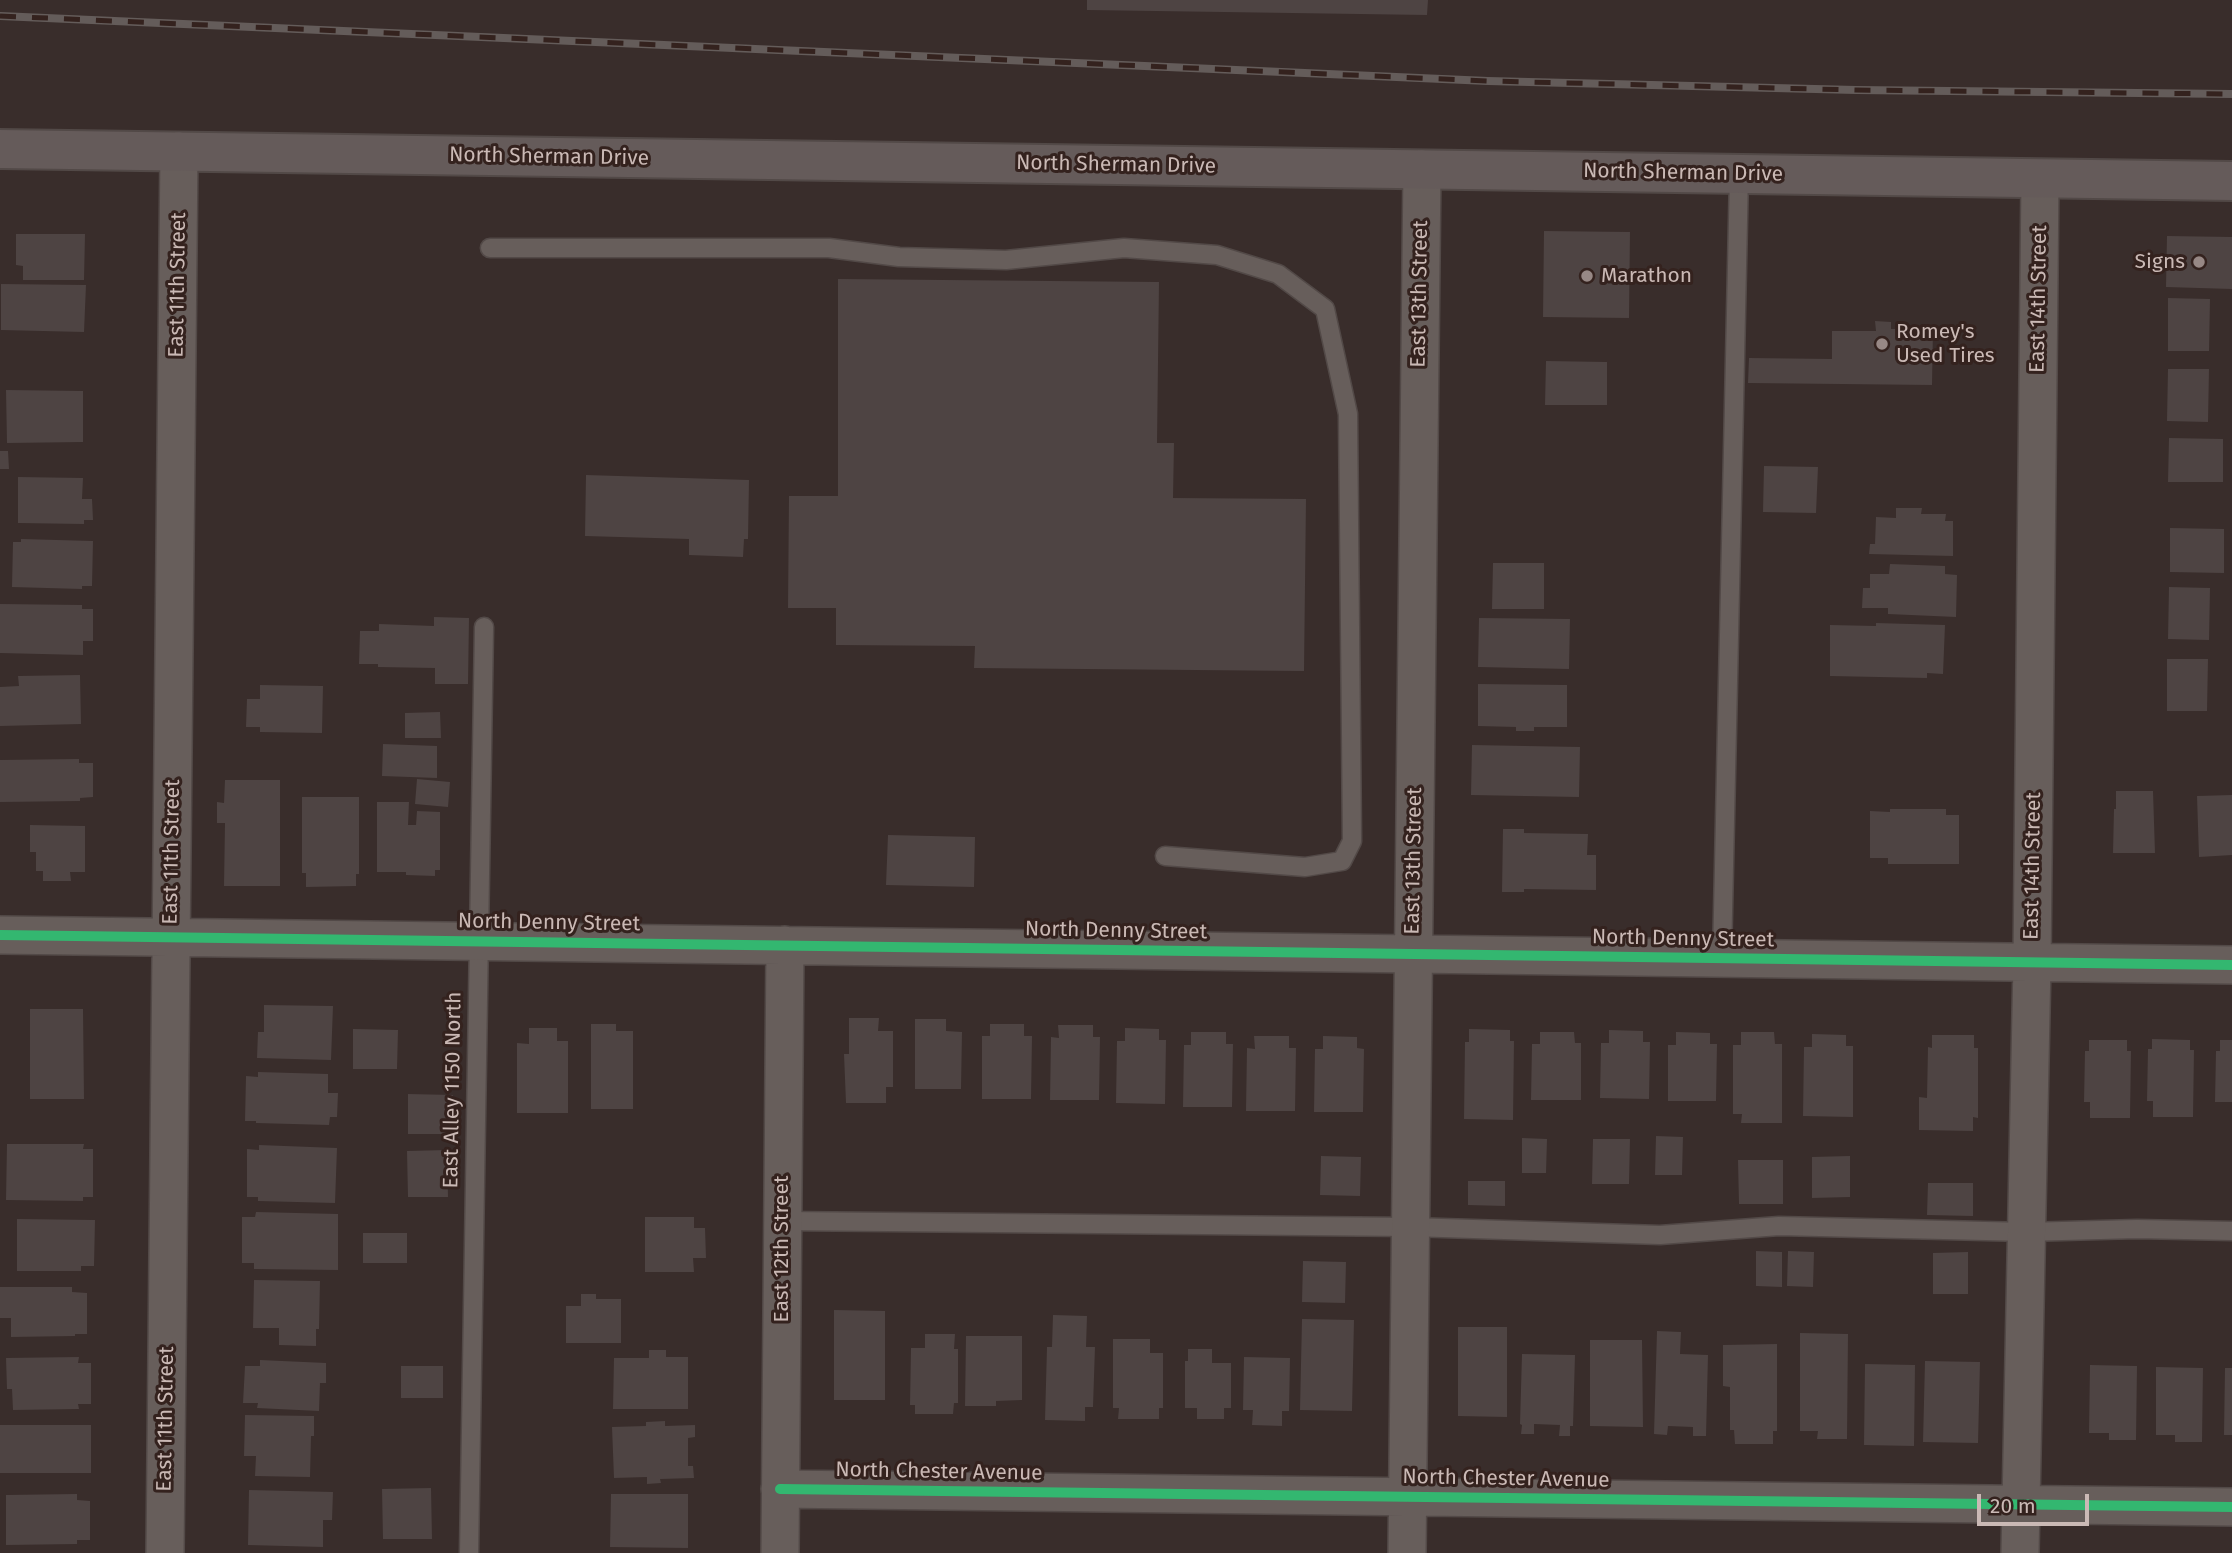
<!DOCTYPE html>
<html>
<head>
<meta charset="utf-8">
<style>
	body { margin:0 }
	#map { position:relative; width:2232px; height:1553px; overflow:hidden; background:#392d2b; font-family:"Fira Sans",sans-serif }
	canvas { display:block }
	.scale { position:absolute; left:1977px; top:1494px; width:112px; height:32px; box-sizing:border-box; border:4px solid #cab9b5; border-top:0; padding-left:9px; font-size:21px; line-height:24px; white-space:nowrap; color:#cab9b5; -webkit-text-stroke:5px #34221e; paint-order:stroke }
</style>
</head>
<body>
<div id="map">
<canvas width="2232" height="1553"></canvas>
<div class="scale">20 m</div>
</div>
<script>
const c = document.querySelector('canvas').getContext('2d');
c.lineJoin = 'round';
function fill(path, color) { c.fillStyle = color; c.fill(path, 'evenodd'); }
const toPath = rows => new Path2D(rows.map(r => 'M' + r).join(''));
function trace(path, color, width, dash) { c.strokeStyle = color; c.lineWidth = width; c.lineCap = dash ? 'butt' : 'round'; c.setLineDash(dash || []); c.stroke(path); }
function write(font, color, halo, rows, align = 'center') {
  c.font = font + ' "Fira Sans",sans-serif'; c.lineWidth = 6; c.setLineDash([]); c.textBaseline = 'middle'; c.strokeStyle = halo; c.fillStyle = color; for (const [text, x, y, turn = 0] of rows) {
    c.save(); c.translate(x, y); c.rotate((+turn || 0) * Math.PI / 180); c.textAlign = isNaN(turn) ? turn : align; if (halo) c.strokeText(text, 0, 0); c.fillText(text, 0, 0); c.restore();
  }
}
fill(toPath([
	[1087,0,1428,0,1427,15,1087,10],
	[1544,231,1630,232,1629,318,1543,317],
	[16,234,85,234,84,280,23,280,23,266,16,265],
	[2167,236,2232,237,2232,289,2166,287],
	[838,279,1159,282,1157,443,1174,443,1173,498,1306,499,1304,671,974,668,975,646,836,645,836,608,788,608,789,496,838,496],
	[1,284,86,285,84,332,1,330],
	[2168,298,2210,299,2209,351,2168,351],
	[1875,321,1891,322,1891,329,1933,329,1932,385,1748,383,1749,358,1832,359,1832,331,1876,331],
	[1546,361,1607,362,1607,405,1545,405],
	[2168,369,2209,369,2208,422,2167,421],
	[6,390,83,391,83,442,7,443],
	[2169,438,2223,439,2223,482,2168,482],
	[0,451,8,451,9,469,0,469],
	[1764,466,1818,467,1816,513,1763,512],
	[586,475,749,480,748,539,744,539,743,557,689,555,689,539,585,536],
	[18,477,83,478,82,499,92,499,93,520,84,520,84,524,18,523],
	[1896,508,1922,508,1921,514,1946,514,1945,521,1953,521,1953,556,1869,554,1870,544,1875,544,1876,517,1896,518],
	[2170,528,2224,529,2224,573,2170,572],
	[21,539,93,541,92,586,82,586,82,589,12,587,13,542,21,542],
	[1493,563,1544,563,1544,609,1492,609],
	[1890,564,1945,566,1945,574,1957,575,1956,617,1888,614,1888,608,1862,608,1863,588,1870,588,1870,574,1889,574],
	[2169,587,2210,588,2209,640,2168,639],
	[0,604,82,605,82,609,93,609,93,641,83,641,83,655,0,653],
	[434,617,469,618,468,684,435,684,435,668,378,667,378,664,359,664,360,631,379,631,379,624,434,626],
	[1479,618,1570,619,1569,669,1478,667],
	[1876,623,1945,625,1943,674,1927,673,1927,678,1830,676,1830,625,1876,626],
	[2167,659,2208,659,2207,711,2167,711],
	[80,675,81,724,0,726,0,687,19,686,18,676],
	[1478,684,1567,685,1567,727,1534,727,1534,731,1516,731,1516,727,1478,726],
	[260,685,323,686,322,733,260,732,260,727,246,727,247,699,260,699],
	[440,712,441,738,405,738,405,713],
	[383,744,437,746,437,778,382,776],
	[1472,745,1580,747,1579,797,1471,795],
	[79,759,79,763,93,763,93,797,80,798,80,801,0,802,0,760],
	[417,779,450,782,448,807,415,804],
	[225,780,280,780,280,886,224,886,225,823,217,823,217,802,224,803],
	[2116,791,2153,791,2155,853,2113,853,2114,809,2116,809],
	[2232,795,2232,855,2199,857,2197,796],
	[302,797,359,797,359,874,356,874,356,886,306,887,306,873,302,873],
	[377,802,409,802,408,825,416,825,417,811,440,812,440,870,435,870,435,876,406,875,406,872,377,872],
	[1890,809,1946,809,1946,815,1959,815,1959,864,1888,864,1888,858,1870,858,1870,811,1890,812],
	[30,825,85,826,85,872,70,872,71,881,43,881,43,871,36,871,36,852,30,852],
	[1503,829,1524,829,1524,833,1588,834,1587,855,1596,855,1596,890,1524,889,1524,892,1502,892],
	[888,835,975,837,974,887,886,885],
	[264,1005,333,1006,331,1060,257,1058,258,1032,264,1032],
	[30,1009,83,1009,84,1099,30,1099],
	[849,1018,879,1018,878,1031,893,1031,893,1087,886,1087,886,1103,846,1103,844,1054,849,1054],
	[915,1019,946,1019,946,1031,962,1032,961,1089,915,1089],
	[591,1024,616,1024,616,1031,633,1031,633,1109,591,1109],
	[990,1024,1024,1024,1024,1036,1032,1036,1031,1099,982,1099,982,1036,990,1036],
	[1058,1025,1093,1025,1093,1037,1100,1037,1099,1100,1050,1100,1051,1037,1059,1038],
	[529,1028,557,1028,557,1041,568,1041,568,1113,517,1113,517,1043,529,1044],
	[1125,1028,1159,1029,1159,1040,1166,1040,1165,1104,1116,1103,1117,1041,1125,1041],
	[353,1029,398,1030,397,1069,353,1069],
	[1469,1029,1510,1030,1510,1041,1514,1041,1513,1120,1464,1119,1465,1042,1469,1042],
	[1609,1030,1643,1031,1643,1042,1650,1042,1649,1099,1600,1098,1601,1043,1609,1043],
	[1191,1032,1226,1032,1226,1044,1233,1044,1232,1107,1183,1107,1184,1045,1191,1045],
	[1540,1032,1574,1032,1575,1043,1581,1043,1581,1100,1531,1100,1532,1044,1540,1044],
	[1676,1032,1710,1033,1710,1044,1717,1044,1716,1101,1668,1101,1668,1045,1676,1045],
	[1741,1032,1774,1032,1775,1044,1782,1044,1782,1123,1741,1123,1742,1114,1733,1114,1733,1045,1741,1045],
	[1812,1034,1846,1035,1846,1046,1853,1046,1853,1117,1803,1116,1804,1047,1812,1047],
	[1932,1035,1974,1035,1974,1048,1978,1048,1978,1118,1973,1117,1973,1131,1919,1130,1919,1097,1927,1098,1928,1047,1932,1048],
	[1254,1036,1289,1036,1289,1048,1296,1048,1295,1111,1246,1111,1247,1048,1255,1049],
	[1323,1036,1357,1037,1357,1048,1364,1049,1363,1112,1314,1112,1315,1049,1323,1049],
	[2152,1039,2190,1040,2190,1050,2194,1050,2193,1117,2153,1117,2153,1101,2147,1101,2148,1049,2152,1049],
	[2089,1040,2127,1040,2127,1051,2131,1051,2130,1118,2090,1118,2090,1102,2084,1102,2085,1051,2089,1051],
	[2220,1040,2232,1040,2232,1102,2215,1102,2216,1051,2220,1051],
	[258,1072,328,1074,328,1093,338,1093,337,1117,330,1117,329,1125,256,1123,256,1121,245,1121,246,1076,258,1077],
	[408,1094,453,1095,452,1134,408,1134],
	[1656,1136,1683,1137,1682,1175,1655,1175],
	[1522,1138,1547,1139,1546,1173,1522,1173],
	[1593,1139,1630,1139,1629,1184,1592,1184],
	[7,1144,84,1144,83,1149,93,1149,93,1197,83,1197,83,1201,6,1200],
	[259,1145,337,1148,335,1203,258,1201,258,1197,247,1197,247,1149,259,1150],
	[447,1150,448,1197,408,1197,407,1151],
	[1321,1156,1361,1157,1360,1196,1320,1195],
	[1850,1156,1850,1197,1812,1198,1812,1157],
	[1738,1160,1783,1160,1783,1204,1739,1204],
	[1468,1181,1505,1181,1505,1206,1468,1205],
	[1928,1183,1973,1183,1973,1216,1927,1215],
	[256,1212,338,1214,338,1270,254,1269,254,1263,242,1263,242,1217,255,1217],
	[645,1217,694,1217,694,1228,705,1228,706,1258,693,1258,694,1272,645,1272],
	[17,1219,95,1220,94,1266,81,1266,81,1271,17,1271],
	[363,1233,407,1233,407,1263,363,1263],
	[1756,1251,1782,1252,1782,1287,1756,1286],
	[1788,1251,1814,1252,1813,1287,1787,1286],
	[1968,1252,1968,1294,1933,1294,1933,1253],
	[1303,1261,1346,1262,1345,1303,1302,1302],
	[254,1280,320,1281,319,1329,316,1329,316,1346,279,1345,279,1328,253,1328],
	[0,1287,72,1287,72,1292,87,1293,87,1334,75,1334,75,1336,11,1337,11,1318,0,1318],
	[581,1294,596,1294,596,1299,621,1299,621,1343,566,1343,566,1306,581,1306],
	[834,1310,885,1311,885,1400,834,1400],
	[1053,1315,1087,1316,1086,1347,1095,1347,1093,1407,1085,1407,1085,1421,1045,1420,1047,1347,1052,1347],
	[1302,1319,1354,1320,1352,1411,1300,1410],
	[1458,1327,1507,1327,1507,1417,1458,1416],
	[1657,1331,1681,1332,1680,1354,1708,1355,1706,1436,1693,1436,1693,1427,1668,1426,1667,1435,1654,1434],
	[1800,1333,1848,1334,1847,1439,1817,1439,1818,1431,1800,1431],
	[925,1334,955,1334,954,1349,958,1349,958,1403,954,1403,953,1414,915,1414,915,1405,910,1405,911,1348,925,1348],
	[966,1336,1022,1336,1022,1400,996,1401,996,1406,965,1406],
	[1113,1339,1150,1339,1150,1353,1163,1353,1163,1408,1159,1408,1159,1419,1118,1419,1119,1408,1113,1408],
	[1590,1340,1642,1340,1643,1427,1590,1426],
	[1777,1344,1777,1431,1773,1431,1773,1444,1735,1444,1734,1430,1730,1430,1730,1387,1723,1386,1723,1345],
	[1188,1349,1212,1349,1212,1363,1231,1363,1231,1408,1224,1408,1224,1419,1197,1419,1197,1408,1185,1408,1185,1361,1188,1361],
	[649,1350,666,1350,666,1357,688,1357,688,1409,613,1409,614,1358,649,1358],
	[1522,1354,1575,1355,1573,1426,1570,1426,1570,1436,1559,1436,1560,1425,1534,1424,1534,1434,1521,1434,1522,1425,1520,1424],
	[79,1357,78,1363,91,1363,91,1404,78,1404,79,1409,13,1410,12,1389,7,1389,6,1358],
	[1244,1357,1290,1358,1289,1411,1282,1411,1282,1426,1252,1425,1253,1410,1243,1410],
	[260,1360,326,1363,326,1383,320,1383,319,1411,257,1408,258,1403,243,1403,245,1366,260,1366],
	[1925,1361,1980,1362,1978,1443,1923,1442],
	[1865,1364,1915,1365,1914,1446,1864,1445],
	[2090,1365,2137,1366,2136,1440,2109,1440,2109,1433,2089,1433],
	[401,1366,443,1366,443,1398,401,1398],
	[2156,1367,2203,1368,2202,1442,2175,1442,2175,1435,2156,1435],
	[2225,1368,2232,1368,2232,1435,2224,1435],
	[245,1415,314,1416,314,1436,311,1436,310,1477,255,1476,256,1456,244,1456],
	[665,1421,665,1426,695,1425,695,1437,688,1438,688,1466,693,1466,694,1478,660,1479,661,1483,647,1484,647,1477,614,1478,612,1427,646,1426,646,1422],
	[0,1425,91,1425,91,1473,0,1473],
	[431,1488,432,1539,383,1539,382,1489],
	[249,1490,333,1492,332,1520,323,1520,323,1547,248,1545],
	[77,1494,77,1500,90,1501,90,1540,77,1540,77,1544,6,1545,6,1495],
	[611,1494,688,1494,688,1548,610,1547]
]), '#4e4443');
const lane = toPath([
	[490,248,829,248,899,257,1006,260,1124,248,1217,255,1278,274,1325,309,1348,414,1352,841,1342,861,1305,867,1165,856],
	[1722,958,1739,174],
	[782,1221,1411,1227,1660,1235,1779,1226,2026,1232,2137,1229,2232,1231],
	[469,1553,484,627]
]);
const street = toPath([
	[0,935,2232,965],
	[780,1489,2232,1507],
	[165,1553,179,151],
	[780,1553,785,945],
	[1407,1553,1422,169],
	[2020,1553,2032,963,2040,179]
]);
const secondary = toPath([
	[0,149,2232,181]
]);
trace(lane, '#524947', 21);
trace(street, '#524947', 40);
trace(secondary, '#524947', 42);
trace(lane, '#675e5b', 18);
trace(street, '#675e5b', 37);
trace(secondary, '#655b5a', 38);
const rail = toPath([
	[0,16,1488,81,1856,90,2232,94]
]);
trace(rail, '#645c5a', 8);
trace(rail, '#34221e', 5, [16]);
trace(toPath([
	[0,935,2232,965],
	[780,1489,2232,1507]
]), '#33b770', 10);
for (const [x, y, r, color] of [
	[2199,262,7,"#978885"],
	[1587,276,7,"#978885"],
	[1882,344,7,"#978885"]
]) { const dot = new Path2D(); dot.arc(x, y, r, 0, 2 * Math.PI); c.fillStyle = color; c.fill(dot); trace(dot, '#34221e', 2.5); }
write('21px', '#cab9b5', '#34221e', [
	["North Sherman Drive",549,157,1],
	["North Sherman Drive",1116,165,1],
	["North Sherman Drive",1683,173,1],
	["East 11th Street",178,285,-89],
	["East 13th Street",1420,294,-89],
	["East 14th Street",2039,299,-89],
	["East 11th Street",172,852,-89],
	["East 13th Street",1414,861,-89],
	["East 14th Street",2033,866,-89],
	["North Denny Street",549,923,1],
	["North Denny Street",1116,931,1],
	["North Denny Street",1683,939,1],
	["East Alley 1150 North",453,1090,-89],
	["East 12th Street",782,1249,-90],
	["East 11th Street",166,1419,-89],
	["North Chester Avenue",939,1472,1],
	["North Chester Avenue",1506,1479,1]
]);
write('21px', '#cab9b5', '#34221e', [
	["Signs",2185,262,"right"],
	["Marathon",1601,276],
	["Romey's",1896,332],
	["Used Tires",1896,356]
], 'left');
</script>
</body>
</html>
